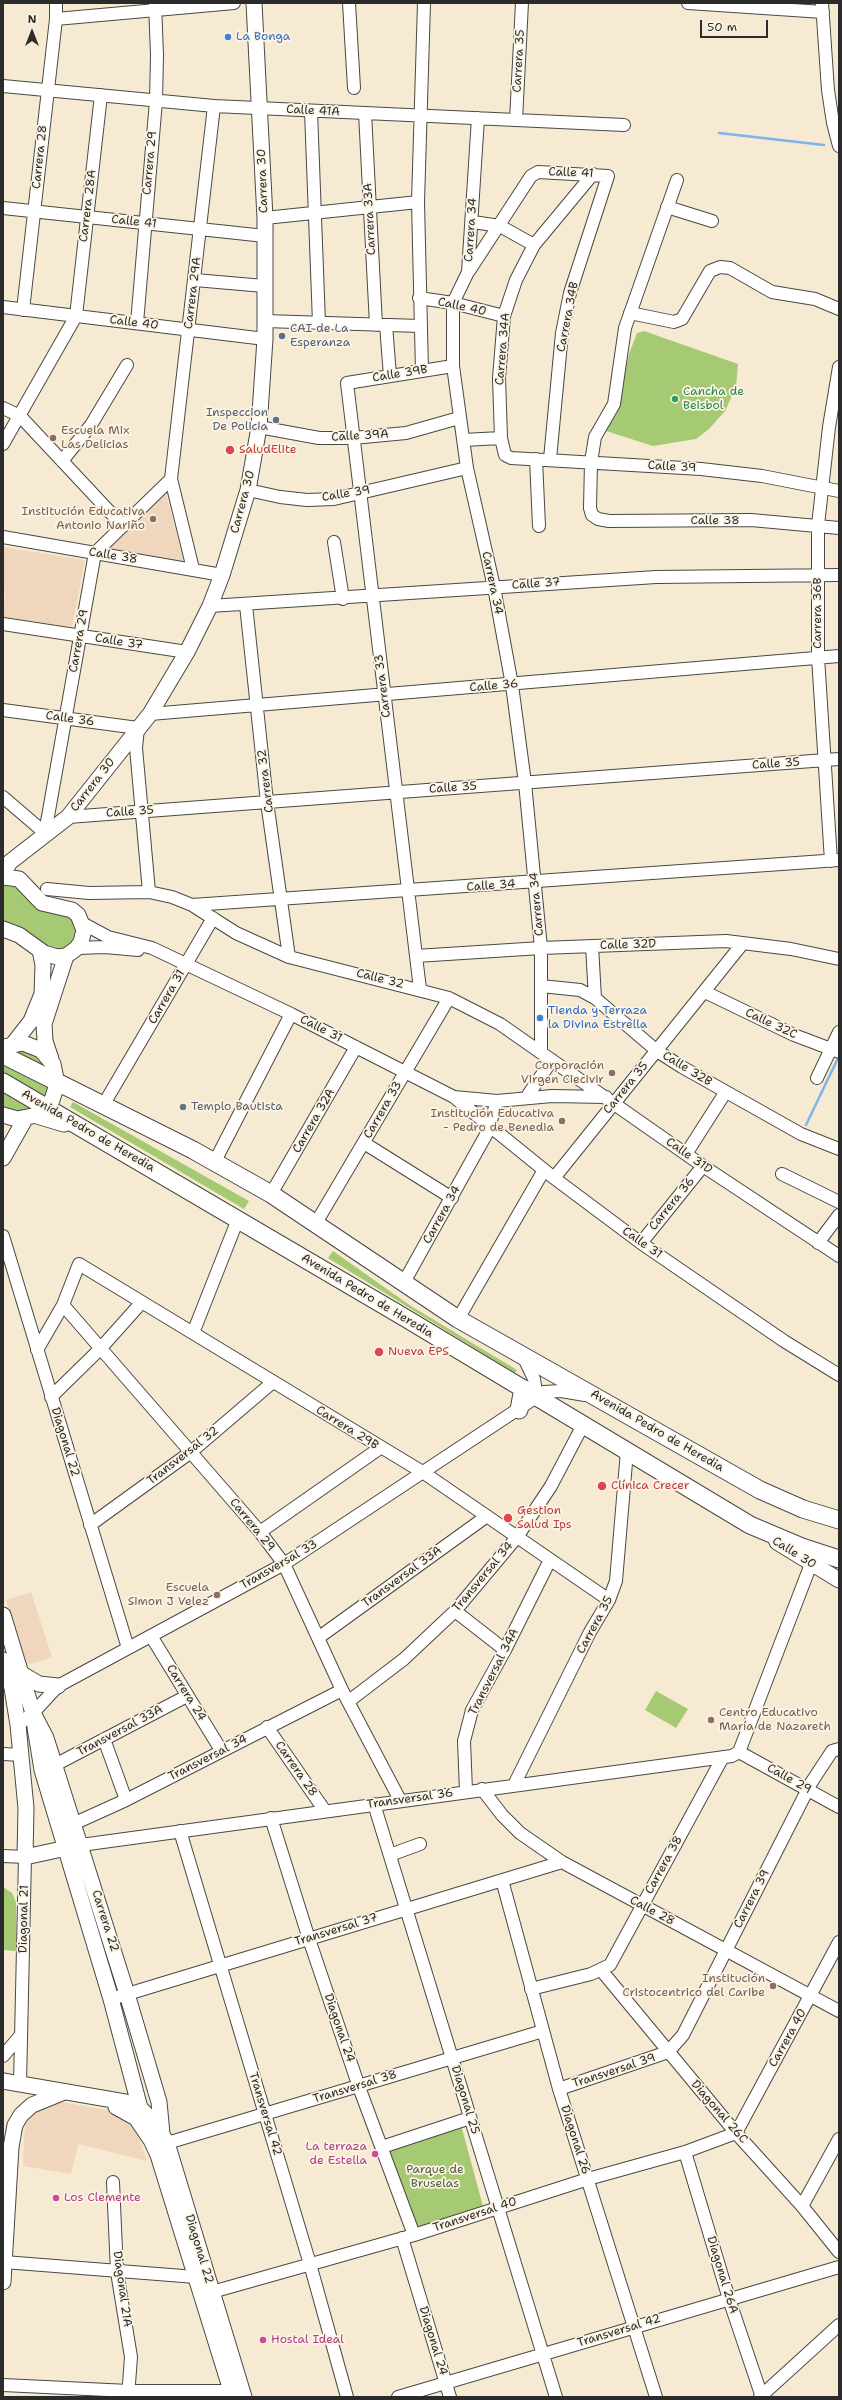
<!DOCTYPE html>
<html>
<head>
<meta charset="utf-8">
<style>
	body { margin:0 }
	#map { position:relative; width:842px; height:2400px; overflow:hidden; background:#f7ead3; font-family:"Shantell Sans",sans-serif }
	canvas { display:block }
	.frame { position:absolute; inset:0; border:4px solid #2b2b2b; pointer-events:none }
	.north { position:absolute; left:12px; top:12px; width:40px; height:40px; -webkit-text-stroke:3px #fcf5e5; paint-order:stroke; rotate:0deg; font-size:11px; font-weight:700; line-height:16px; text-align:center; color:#2b2b2b }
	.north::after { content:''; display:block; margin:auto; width:14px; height:18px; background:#2b2b2b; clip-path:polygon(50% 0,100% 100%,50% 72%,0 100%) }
	.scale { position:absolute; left:700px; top:20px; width:68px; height:18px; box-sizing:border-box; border:2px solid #2b2b2b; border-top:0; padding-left:5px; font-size:12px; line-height:14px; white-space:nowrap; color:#2b2b2b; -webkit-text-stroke:3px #fcf5e5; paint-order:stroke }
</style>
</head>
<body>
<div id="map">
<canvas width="842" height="2400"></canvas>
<div class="frame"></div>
<div class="north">N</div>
<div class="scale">50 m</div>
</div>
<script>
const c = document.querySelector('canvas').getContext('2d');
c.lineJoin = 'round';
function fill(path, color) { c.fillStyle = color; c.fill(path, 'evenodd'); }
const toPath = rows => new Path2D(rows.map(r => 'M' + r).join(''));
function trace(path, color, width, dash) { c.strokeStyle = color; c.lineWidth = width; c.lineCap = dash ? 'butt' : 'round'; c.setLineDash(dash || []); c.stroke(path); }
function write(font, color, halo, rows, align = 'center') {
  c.font = font + ' "Shantell Sans",sans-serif'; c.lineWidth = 3.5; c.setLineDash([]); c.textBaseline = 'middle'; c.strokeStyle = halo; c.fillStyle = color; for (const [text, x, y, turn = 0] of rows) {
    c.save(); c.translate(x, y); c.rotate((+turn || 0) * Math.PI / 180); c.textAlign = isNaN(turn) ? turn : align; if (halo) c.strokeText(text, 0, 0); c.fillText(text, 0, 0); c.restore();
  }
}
fill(toPath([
	[165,489,184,564,100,548],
	[3,547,85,560,72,627,3,617,5,591,3,591],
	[31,1592,52,1657,27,1665,6,1600],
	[55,2101,114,2111,128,2121,137,2132,147,2161,78,2144,71,2174,23,2166,24,2136,27,2115]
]), '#efd6bc');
fill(toPath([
	[644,331,738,364,736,387,725,411,709,429,696,439,653,446,603,430,616,415,629,354,637,333],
	[3,883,13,884,36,907,69,917,74,922,77,933,72,944,65,949,51,950,3,923],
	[20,1050,37,1055,43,1061,51,1077,48,1093,34,1109,18,1112,3,1108,3,1055],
	[73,1102,249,1201,244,1209,70,1107],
	[333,1251,411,1306,517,1370,515,1373,328,1258],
	[656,1691,688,1709,676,1728,645,1710],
	[3,1887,12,1893,16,1902,16,1951,3,1950],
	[461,2125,484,2210,413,2230,383,2151]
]), '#a6ca73');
trace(toPath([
	[719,133,824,145],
	[806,1125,839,1056]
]), '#7cb4ec', 2.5);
const minor = toPath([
	[349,3,354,88],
	[688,3,823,12],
	[822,3,828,90,833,123,839,146],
	[56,19,234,3],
	[3,86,214,106,624,125],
	[311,111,319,323],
	[365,113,376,325],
	[478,118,468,272,453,303,453,366,467,468,494,587,512,685,525,783,541,948,541,1052],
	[516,120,522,3],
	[593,174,534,245,516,280,504,316,499,378,501,438,505,455,511,458,701,469,762,476,839,491],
	[677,180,625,328,614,404,595,437,591,462,590,508,592,515,598,519,609,521,751,520,839,528],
	[667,207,712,221],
	[3,208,265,236],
	[265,218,418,202],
	[473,222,500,226,534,245],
	[469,271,531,176,538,172,608,176,570,293,562,333,550,459],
	[195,280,264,286],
	[419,298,453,303,504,316],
	[3,307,265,339],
	[23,310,56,19,56,3],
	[630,313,674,322,682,319,710,271,720,267,730,268,772,292,815,299,839,309],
	[265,321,420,326],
	[137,323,156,101,157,55,155,3],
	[386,325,390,376],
	[422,371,418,202,424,3],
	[3,408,20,416,123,526],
	[259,427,319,438,353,438,406,433,459,418],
	[463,440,501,438],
	[3,444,76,316,101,95],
	[536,459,539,526],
	[62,461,91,425,127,365],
	[248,490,280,497,307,500,334,499,467,468],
	[3,537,222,575],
	[334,542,343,599],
	[193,569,171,479,214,106],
	[246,605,267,802,289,957],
	[210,606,656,577,839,575],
	[3,624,187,652],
	[3,710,138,728,136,748,149,892],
	[150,714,839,656],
	[3,797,45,833],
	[68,817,839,759],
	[45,833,95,553,171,479],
	[831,861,818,657,818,525,829,427,839,367],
	[47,889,89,893,149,892,172,897,192,905,236,933,289,957,449,998,500,1024,703,1166,839,1256],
	[192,905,839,860],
	[82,923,108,937,152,948,291,1014,454,1097,554,1178,641,1243,784,1341,839,1375],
	[592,946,595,998],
	[77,948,105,947,138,950],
	[416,956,541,948,726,941,791,949,839,959],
	[541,986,580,990,595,998,657,1051,682,1067,801,1134,839,1149],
	[420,989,347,383,453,366],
	[705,992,794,1035,839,1052],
	[817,1078,839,1032],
	[108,1097,213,918],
	[454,1097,497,1101,552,1096,606,1097],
	[526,1098,552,1060],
	[364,1143,452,1198],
	[686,1154,725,1093],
	[214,1163,291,1014],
	[782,1174,839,1202],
	[554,1178,743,943],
	[271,1194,356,1047],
	[316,1223,449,998],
	[3,1236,128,1648],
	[641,1243,703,1166],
	[818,1243,839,1215],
	[403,1284,487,1133,497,1101],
	[63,1305,260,1532,284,1564,342,1690,400,1800],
	[458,1319,544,1170],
	[193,1333,238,1219],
	[37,1350,63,1305,79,1264,424,1473,609,1600],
	[523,1356,534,1379,537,1398],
	[51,1397,100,1349,142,1302],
	[90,1525,191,1452,273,1382],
	[260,1532,380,1448],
	[455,1611,505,1650],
	[151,1636,221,1750],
	[318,1638,487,1516],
	[349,1701,404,1659,455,1611,517,1537,551,1486,583,1425],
	[18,1725,33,1713,58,1686,284,1564,544,1392,561,1391,585,1395],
	[267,1727,325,1811],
	[104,1739,126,1800],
	[739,1752,811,1564],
	[739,1752,839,1807],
	[3,1754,22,1755],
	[53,1766,187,1696],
	[514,1785,590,1632,609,1600,616,1581,627,1451],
	[482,1789,502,1815,520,1833,562,1862,839,2011],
	[466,1791,464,1741,472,1710,505,1650,550,1560],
	[374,1804,556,2397],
	[271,1818,309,1939,359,2087,414,2235],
	[73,1824,126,1800,342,1690],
	[180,1831,310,2264,347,2397],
	[81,1845,732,1756,739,1752],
	[390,1855,420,1844],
	[3,1856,25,1857,20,2084],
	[502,1880,559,2089,656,2397],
	[601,1970,736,2133,802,2206,839,2252],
	[531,1989,591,1974,610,1965,723,1757],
	[111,1999,562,1862],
	[3,2056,21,2035],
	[559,2089,668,2052,683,2035,811,1783,832,1751,839,1749],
	[167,2143,543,2031],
	[382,2147,470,2118],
	[685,2152,729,2299,762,2397],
	[113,2182,117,2272,131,2357,128,2397],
	[802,2206,839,2139],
	[402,2238,450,2397],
	[4,2262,196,2277],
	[212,2292,414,2235,588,2179,685,2152,736,2133,839,1942],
	[3,2385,129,2391,240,2391],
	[398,2397,839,2267],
	[760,2397,839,2325]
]);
const major = toPath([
	[3,877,19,879,42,903,72,910,78,915,84,930,81,942,77,948,66,956,57,957,44,953,19,935,3,929],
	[4,877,5,870,10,862,68,817,150,714,187,652,210,606,222,575,248,490,259,427,265,339,265,218,254,3],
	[13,1044,31,1021,42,994,43,965,40,950],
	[3,1047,23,1043,41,1050,53,1064,57,1084,52,1100,37,1115,17,1119,3,1115],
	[51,1059,45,1041,44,1024,66,956],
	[3,1158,25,1119],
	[777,1542,839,1580],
	[3,1615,33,1713,46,1738,127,1994,159,2102,162,2134],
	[3,1660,12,1688,18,1725,26,1808,25,1857,76,1846],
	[22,1674,39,1684,58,1686],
	[34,1721,42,1770,111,1999,140,2108],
	[3,2081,125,2102,140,2108,154,2122,167,2143,244,2397],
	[116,2107,136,2118,151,2140,158,2155,233,2397],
	[3,2282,11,2147,15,2125,21,2115,32,2105,64,2092]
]);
const highway = toPath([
	[3,1055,193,1150,271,1194,458,1319,760,1490,803,1509,839,1520],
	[3,1082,402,1316,750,1525,802,1547,839,1559],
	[37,1115,64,1123],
	[519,1410,523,1388]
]);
trace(minor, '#4a4844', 14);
trace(major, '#4a4844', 17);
trace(highway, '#4a4844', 19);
trace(minor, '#fff', 12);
trace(major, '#fff', 15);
trace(highway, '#fff', 17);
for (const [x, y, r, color] of [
	[228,37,4,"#3f7fe0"],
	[282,336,4,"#5c6f8a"],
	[675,399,4,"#2e9e5b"],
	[276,420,4,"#5c6f8a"],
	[53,438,4,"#8d6e63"],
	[230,450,5,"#e0444e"],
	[153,519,4,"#8d6e63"],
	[540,1018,4,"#3f7fe0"],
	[612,1073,4,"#8d6e63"],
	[183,1107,4,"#6b7280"],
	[562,1121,4,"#8d6e63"],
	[379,1352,5,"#e0444e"],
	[602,1486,5,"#e0444e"],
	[508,1518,5,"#e0444e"],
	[217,1595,4,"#8d6e63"],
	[711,1720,4,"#8d6e63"],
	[773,1986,4,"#8d6e63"],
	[375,2154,4,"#d1479c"],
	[56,2198,4,"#d1479c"],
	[263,2340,4,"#d1479c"]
]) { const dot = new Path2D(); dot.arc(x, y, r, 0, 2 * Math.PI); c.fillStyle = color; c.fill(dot); trace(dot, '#fcf5e5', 1.5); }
write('12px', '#366cbe', '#fcf5e5', [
	["La Bonga",236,37],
	["Tienda y Terraza",548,1011],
	["la Divina Estrella",548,1025]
], 'left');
write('12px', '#2b2b2b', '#fcf5e5', [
	["Carrera 35",519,61,-87],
	["Calle 41A",313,111,3],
	["Carrera 28",40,157,-84],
	["Carrera 29",150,163,-85],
	["Calle 41",571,173,2],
	["Carrera 30",263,181,-92],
	["Carrera 28A",88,206,-83],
	["Carrera 33A",370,219,-93],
	["Calle 41",134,222,6],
	["Carrera 34",471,230,-86],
	["Carrera 29A",193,293,-83],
	["Calle 40",462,307,12],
	["Carrera 34B",568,317,-79],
	["Calle 40",134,323,7],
	["Carrera 34A",503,349,-85],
	["Calle 39B",400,374,-9],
	["Calle 39A",360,436,-3],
	["Calle 39",672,467,3],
	["Calle 39",346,494,-9],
	["Carrera 30",243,502,-75],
	["Calle 38",715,521],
	["Calle 38",113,556,9],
	["Carrera 34",492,583,78],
	["Calle 37",536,584,-4],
	["Carrera 36B",818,613,-90],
	["Carrera 29",79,641,-80],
	["Calle 37",119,642,9],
	["Carrera 33",383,686,-97],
	["Calle 36",494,686,-5],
	["Calle 36",70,719,8],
	["Calle 35",776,764,-4],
	["Carrera 32",266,781,-97],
	["Carrera 30",93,785,-52],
	["Calle 35",453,788,-4],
	["Calle 35",130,812,-4],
	["Calle 34",491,886,-4],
	["Carrera 34",537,904,-95],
	["Calle 32D",628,945,-2],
	["Calle 32",380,979,14],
	["Carrera 31",167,997,-60],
	["Calle 32C",771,1024,25],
	["Calle 31",321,1029,27],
	["Calle 32B",687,1069,31],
	["Carrera 35",626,1088,-51],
	["Carrera 33",383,1110,-60],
	["Carrera 32A",314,1121,-60],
	["Avenida Pedro de Heredia",88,1131,30],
	["Calle 31D",689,1156,35],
	["Carrera 36",672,1204,-51],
	["Carrera 34",442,1215,-61],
	["Calle 31",642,1243,35],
	["Avenida Pedro de Heredia",367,1296,31],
	["Carrera 29B",347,1428,32],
	["Avenida Pedro de Heredia",657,1431,30],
	["Diagonal 22",65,1442,73],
	["Transversal 32",183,1456,-38],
	["Carrera 29",252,1525,51],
	["Calle 30",794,1553,32],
	["Transversal 33",279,1565,-30],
	["Transversal 33A",402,1577,-36],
	["Transversal 34",483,1577,-50],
	["Carrera 35",595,1625,-62],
	["Transversal 34A",494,1672,-63],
	["Carrera 24",186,1693,58],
	["Transversal 33A",120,1731,-28],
	["Transversal 34",208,1758,-27],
	["Carrera 28",296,1769,55],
	["Calle 29",789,1779,29],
	["Transversal 36",410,1799,-8],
	["Carrera 38",664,1865,-61],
	["Carrera 39",752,1899,-63],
	["Calle 28",652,1911,28],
	["Diagonal 21",24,1919,-89],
	["Carrera 22",105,1921,72],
	["Transversal 37",336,1930,-17],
	["Diagonal 24",339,2028,71],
	["Carrera 40",788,2038,-61],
	["Transversal 39",614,2071,-18],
	["Transversal 38",355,2087,-17],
	["Diagonal 25",465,2100,73],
	["Diagonal 26C",719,2112,49],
	["Transversal 42",265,2114,73],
	["Diagonal 26",575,2140,72],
	["Transversal 40",475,2215,-18],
	["Diagonal 22",199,2249,73],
	["Diagonal 26A",722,2275,73],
	["Diagonal 21A",122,2289,82],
	["Transversal 42",619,2331,-17],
	["Diagonal 24",433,2341,73]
]);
write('12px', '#4e5e75', '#fcf5e5', [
	["CAI de La",290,329],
	["Esperanza",290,343],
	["Inspeccion",268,413,"right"],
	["De Policia",268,427,"right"]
], 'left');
write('12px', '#27864d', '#fcf5e5', [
	["Cancha de",683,392],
	["Beisbol",683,406]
], 'left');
write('12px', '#785e54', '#fcf5e5', [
	["Escuela Mix",61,431,"left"],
	["Las Delicias",61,445,"left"],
	["Institución Educativa",145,512],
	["Antonio Nariño",145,526],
	["Corporación",604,1066],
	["Virgen Ciecivir",604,1080],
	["Institución Educativa",554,1114],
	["- Pedro de Benedia",554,1128],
	["Escuela",209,1588],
	["Simon J Velez",209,1602],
	["Centro Educativo",719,1713,"left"],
	["María de Nazareth",719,1727,"left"],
	["Institución",765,1979],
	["Cristocentrico del Caribe",765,1993]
], 'right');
write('12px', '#be3a42', '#fcf5e5', [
	["SaludElite",239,450],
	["Nueva EPS",388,1352],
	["Clínica Crecer",611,1486],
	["Gestion",517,1511],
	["Salud Ips",517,1525]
], 'left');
write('12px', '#5b616d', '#fcf5e5', [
	["Templo Bautista",191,1107]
], 'left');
write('12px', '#b23c85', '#fcf5e5', [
	["La terraza",367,2147,"right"],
	["de Estella",367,2161,"right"],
	["Los Clemente",64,2198],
	["Hostal Ideal",271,2340]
], 'left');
write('12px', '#505b41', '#fcf5e5', [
	["Parque de",435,2170],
	["Bruselas",435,2184]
]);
</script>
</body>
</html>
